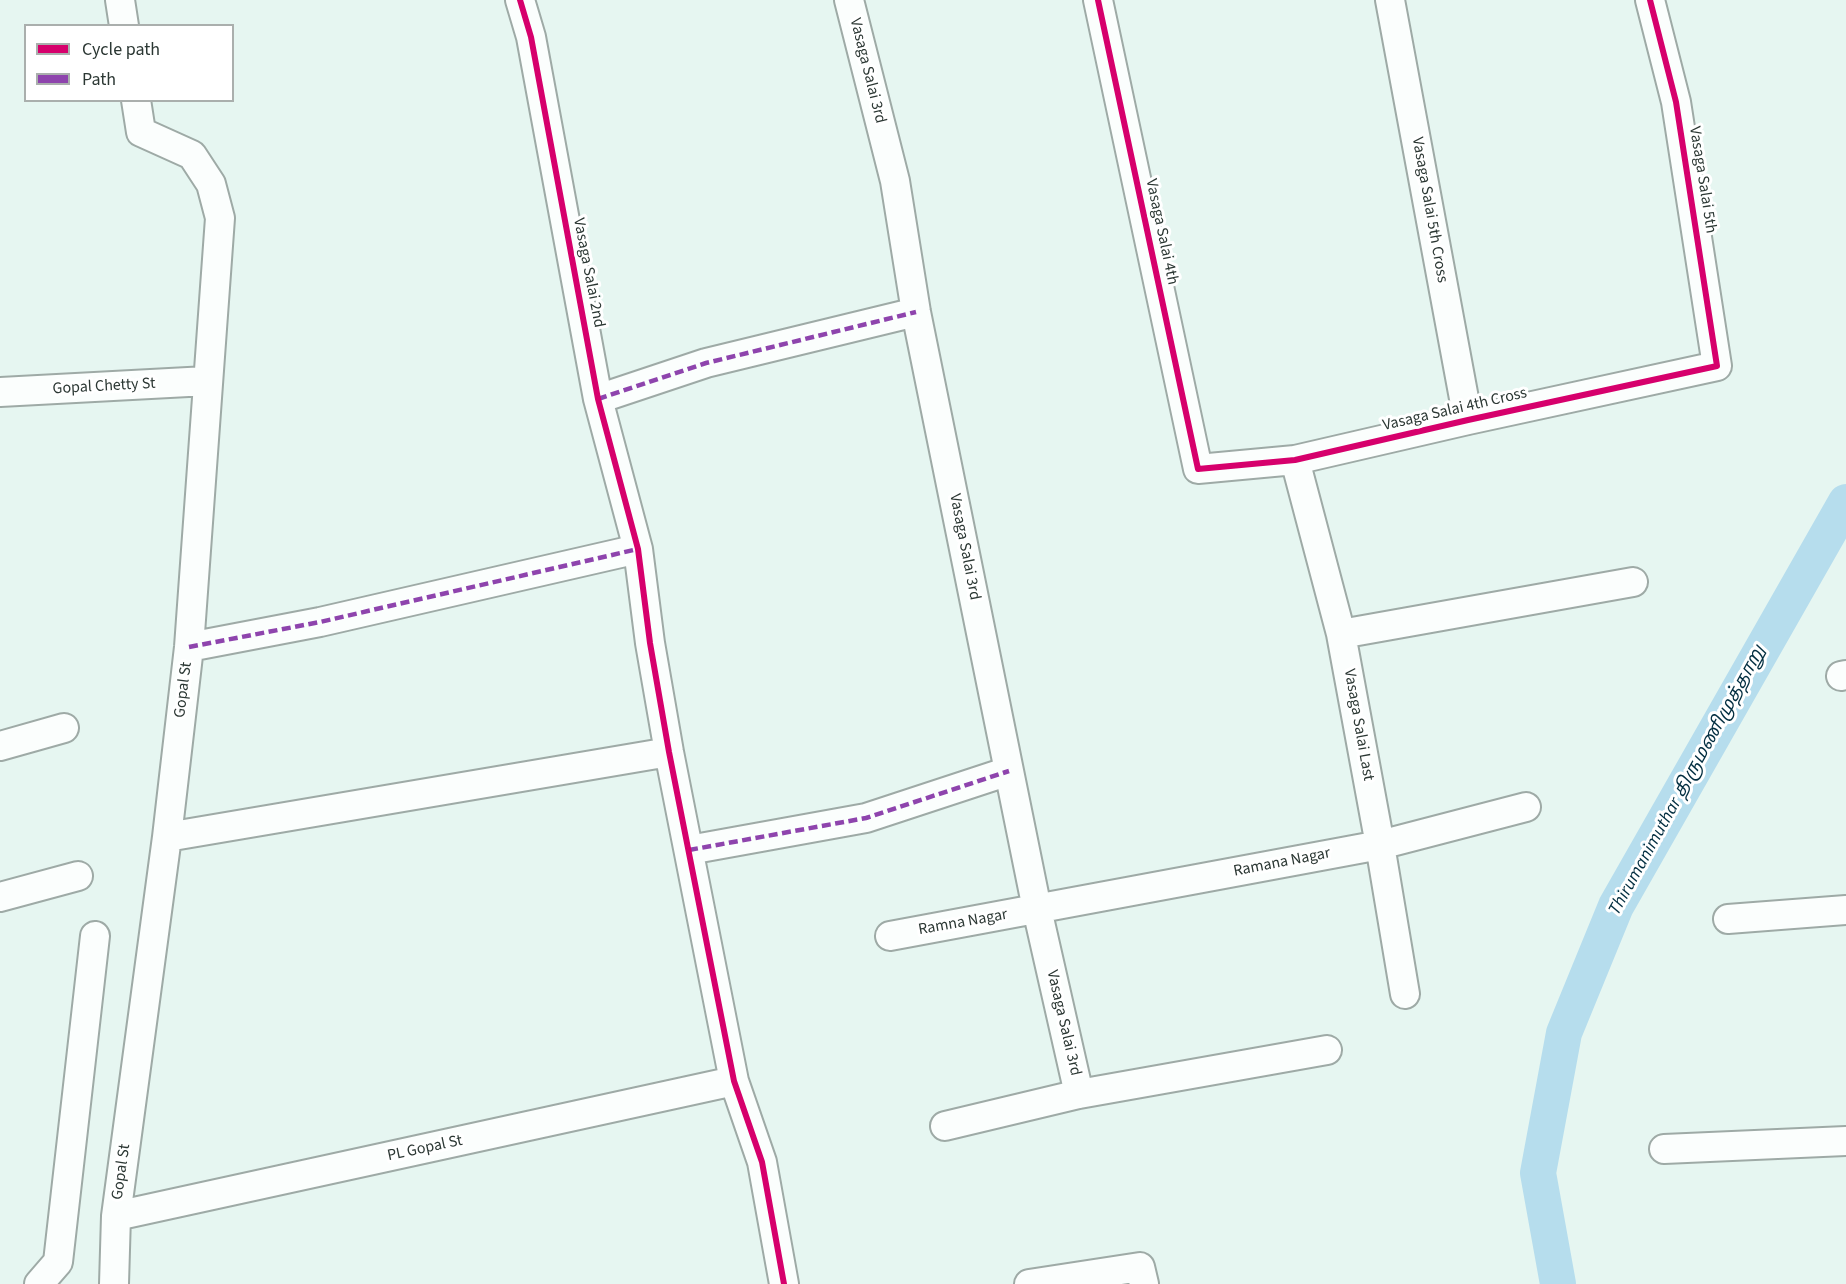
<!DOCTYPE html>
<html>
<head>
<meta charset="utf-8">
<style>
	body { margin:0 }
	#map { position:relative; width:1846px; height:1284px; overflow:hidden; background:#e6f6f1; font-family:"Source Sans 3",sans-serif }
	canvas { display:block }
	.legend { position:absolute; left:24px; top:24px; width:210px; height:78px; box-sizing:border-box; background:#fff; border:2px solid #aaafad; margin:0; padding:8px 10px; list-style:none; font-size:18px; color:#2b3733 }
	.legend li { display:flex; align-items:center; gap:12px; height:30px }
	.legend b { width:30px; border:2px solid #aaafad }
</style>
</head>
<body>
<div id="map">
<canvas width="1846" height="1284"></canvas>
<ul class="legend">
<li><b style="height:8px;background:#d6006c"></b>Cycle path</li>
<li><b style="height:8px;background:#8e44ad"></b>Path</li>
</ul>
</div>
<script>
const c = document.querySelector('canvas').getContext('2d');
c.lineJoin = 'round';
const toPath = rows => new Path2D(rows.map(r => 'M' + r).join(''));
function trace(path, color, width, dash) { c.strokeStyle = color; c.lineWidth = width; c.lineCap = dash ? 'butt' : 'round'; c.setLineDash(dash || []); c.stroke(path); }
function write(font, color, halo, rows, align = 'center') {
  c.font = font + ' "Source Sans 3","Noto Sans Tamil",sans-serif'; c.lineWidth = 6; c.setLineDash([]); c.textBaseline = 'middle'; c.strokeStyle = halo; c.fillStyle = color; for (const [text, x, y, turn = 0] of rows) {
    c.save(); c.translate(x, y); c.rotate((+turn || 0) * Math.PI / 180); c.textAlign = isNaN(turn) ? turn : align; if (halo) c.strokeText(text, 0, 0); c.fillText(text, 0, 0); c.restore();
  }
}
trace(toPath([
	[1558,1284,1538,1173,1564,1033,1616,906,1846,502]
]), '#b6dded', 36);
const street = toPath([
	[120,0,124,26],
	[520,0,531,37,598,399,638,549,650,643,669,752,734,1081,762,1162,784,1284],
	[849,0,895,181,916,312,1037,909,1079,1094],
	[1098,0,1198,469,1295,460,1468,420,1717,366,1676,102,1650,0],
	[1390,0,1468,420],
	[0,392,207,381],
	[598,399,706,363,916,312],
	[1295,460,1341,634,1380,845,1405,994],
	[1341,634,1633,582],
	[189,647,320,622,638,549],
	[1841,676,1846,675],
	[0,746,64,728],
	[167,837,669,752],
	[689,850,866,818,1009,771],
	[0,897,78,876],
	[1728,919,1846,910],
	[890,936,1380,845,1526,807],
	[945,1126,1079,1094,1327,1050],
	[1664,1149,1846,1141],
	[116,1216,734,1081],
	[39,1284,58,1262,95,936],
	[114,1284,116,1216,167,837,189,647,220,218,211,184,192,155,141,132,136,100],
	[1029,1284,1140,1267,1144,1284]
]);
trace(street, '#9eaaa6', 32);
trace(street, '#fbfefd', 28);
trace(toPath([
	[598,399,706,363,916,312],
	[189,647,320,622,638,549],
	[689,850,866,818,1009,771]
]), '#8e44ad', 4.5, [9, 4.5]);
trace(toPath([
	[520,0,531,37,598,399,638,549,650,643,669,752,734,1081,762,1162,784,1284],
	[1098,0,1198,469,1295,460,1468,420,1717,366,1676,102,1650,0]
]), '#d6006c', 6);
write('16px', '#2b3733', '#fff', [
	["Vasaga Salai 3rd",867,71,76],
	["Vasaga Salai 5th",1702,180,81],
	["Vasaga Salai 5th Cross",1429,210,80],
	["Vasaga Salai 4th",1161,232,78],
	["Vasaga Salai 2nd",588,273,79],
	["Gopal Chetty St",104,387,-3],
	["Vasaga Salai 4th Cross",1455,410,-13],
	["Vasaga Salai 3rd",964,547,79],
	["Gopal St",184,690,-83],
	["Vasaga Salai Last",1358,725,80],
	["Ramana Nagar",1282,863,-11],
	["Ramna Nagar",963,923,-10],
	["Vasaga Salai 3rd",1063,1023,77],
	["PL Gopal St",425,1149,-12],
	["Gopal St",122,1172,-82]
]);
write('italic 18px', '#022e40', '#fff', [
	["Thirumanimuthar திருமணிமுத்தாறு",1688,781,-61]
]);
</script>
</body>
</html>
